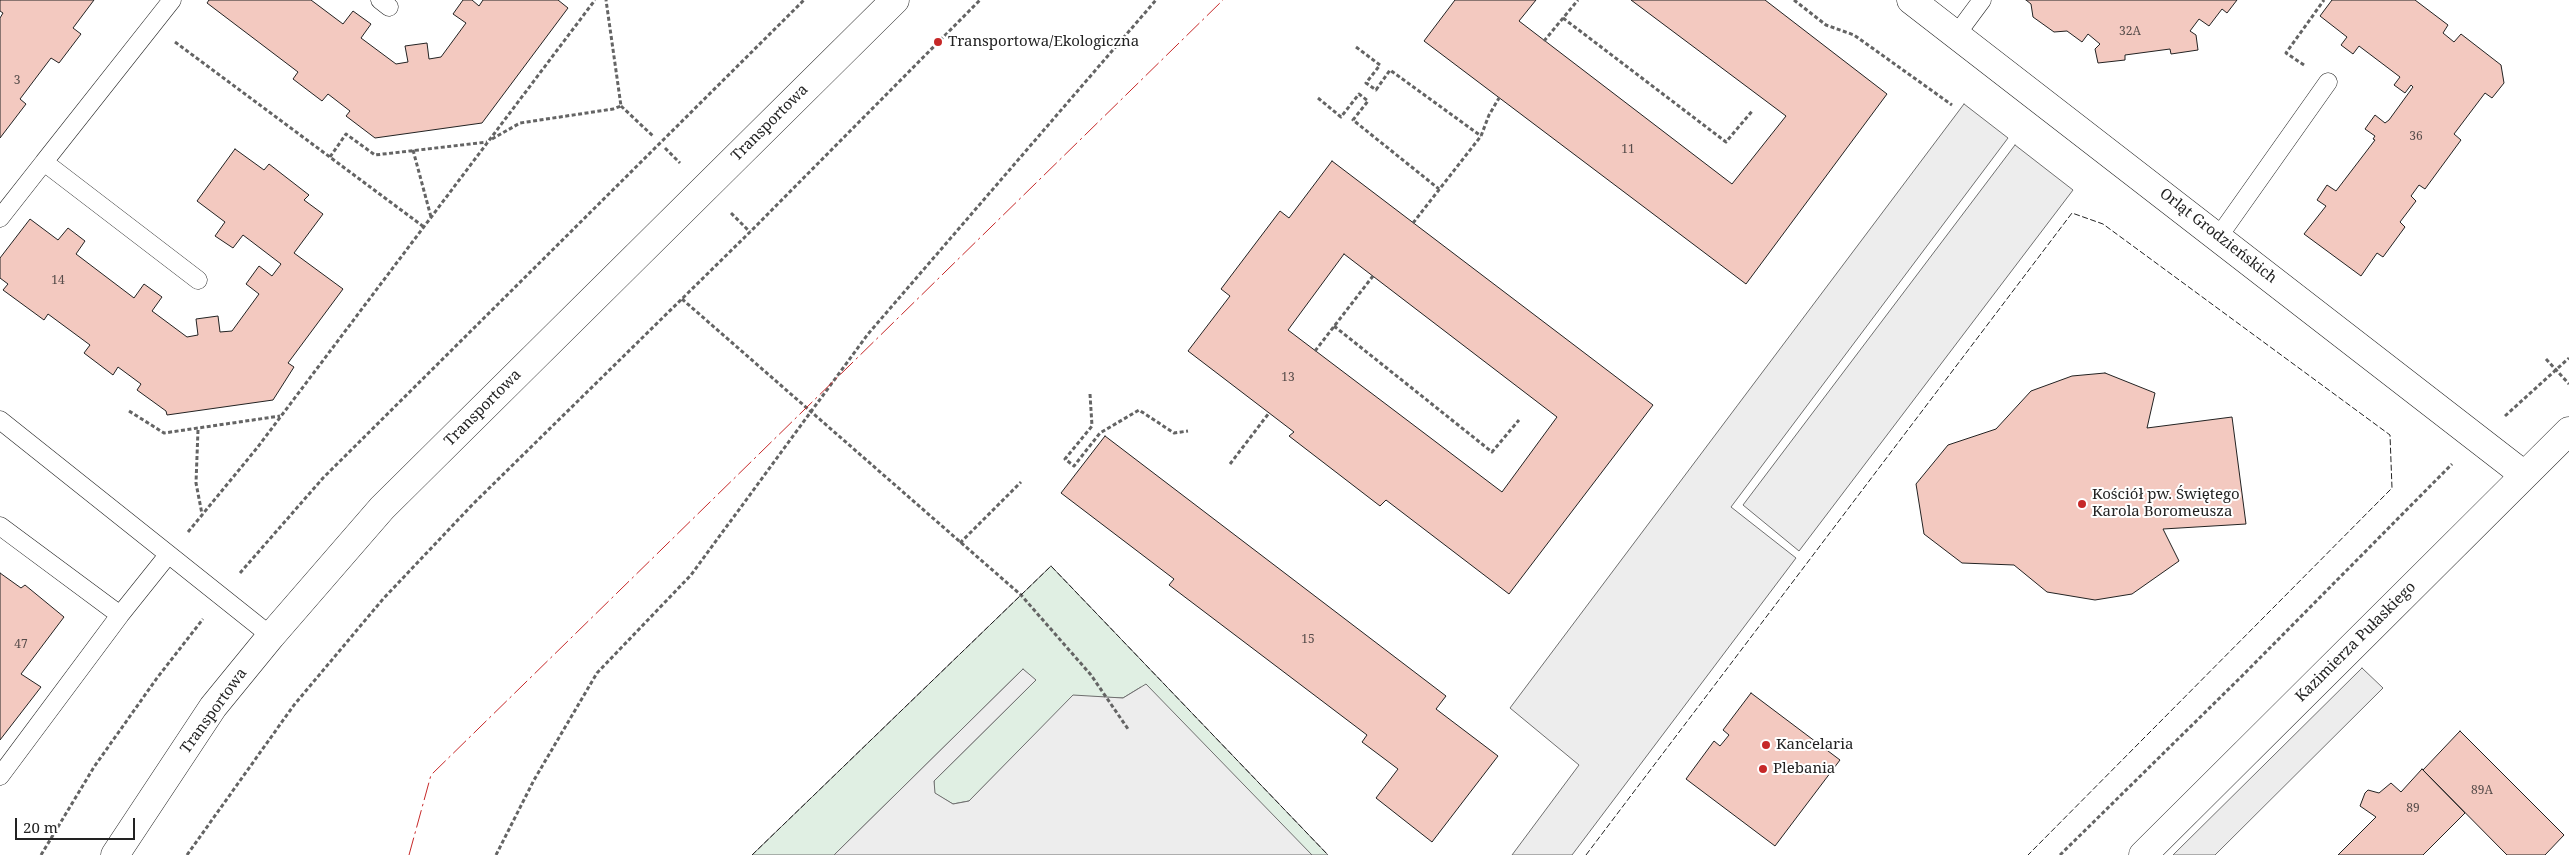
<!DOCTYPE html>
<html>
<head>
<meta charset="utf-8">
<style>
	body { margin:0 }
	#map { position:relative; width:2569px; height:855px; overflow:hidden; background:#fff; font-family:"Noto Serif",serif }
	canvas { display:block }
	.scale { position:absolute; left:15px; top:818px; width:120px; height:22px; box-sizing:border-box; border:2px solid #222; border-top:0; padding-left:6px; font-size:15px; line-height:18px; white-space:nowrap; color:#222; -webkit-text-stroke:4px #fff; paint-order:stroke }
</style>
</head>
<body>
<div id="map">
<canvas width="2569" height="855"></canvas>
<div class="scale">20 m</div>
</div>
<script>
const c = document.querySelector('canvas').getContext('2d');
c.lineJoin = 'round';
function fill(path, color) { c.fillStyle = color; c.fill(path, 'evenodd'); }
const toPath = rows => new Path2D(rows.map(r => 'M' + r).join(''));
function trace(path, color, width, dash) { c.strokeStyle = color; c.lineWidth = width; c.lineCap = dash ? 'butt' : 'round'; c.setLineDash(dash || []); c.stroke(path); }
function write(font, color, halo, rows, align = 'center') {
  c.font = font + ' "Noto Serif",serif'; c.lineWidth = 4; c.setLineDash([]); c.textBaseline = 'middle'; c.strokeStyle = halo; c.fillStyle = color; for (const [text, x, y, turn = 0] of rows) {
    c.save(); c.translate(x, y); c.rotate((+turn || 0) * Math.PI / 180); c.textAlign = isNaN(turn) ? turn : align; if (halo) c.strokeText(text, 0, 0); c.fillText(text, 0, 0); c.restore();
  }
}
const green = toPath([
	[1051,566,1328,855,1311,855,1141,687,1123,698,1073,696,969,801,953,804,934,793,934,781,1035,681,1023,669,834,855,752,855,1051,566]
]);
fill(green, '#e0efe3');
trace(green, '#6f6f6f', 1);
const parking = toPath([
	[1964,104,2008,138,1731,507,1796,558,1572,855,1512,855,1579,765,1510,708,1964,104],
	[2015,145,2073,190,1799,551,1743,505,2015,145],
	[2362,668,2383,688,2215,855,2173,855,2362,668],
	[1023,669,1036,680,934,781,935,793,953,804,969,801,1073,695,1123,698,1146,684,1312,855,834,855,1023,669]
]);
fill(parking, '#ededed');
trace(parking, '#6f6f6f', 1);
const building = toPath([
	[0,0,94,0,73,28,81,34,59,63,51,58,20,99,26,104,0,138,0,18,3,13,0,11,0,0],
	[209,0,311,0,343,24,353,11,371,24,361,38,396,64,408,62,405,46,427,43,429,59,441,57,466,23,453,14,463,0,472,0,479,6,483,0,558,0,568,8,482,123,375,138,346,116,350,111,328,94,322,101,293,79,298,72,207,3,209,0],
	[1455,0,1536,0,1519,21,1732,184,1786,116,1631,0,1765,0,1887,94,1746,284,1424,41,1455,0],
	[2026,0,2237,0,2227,13,2222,9,2209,26,2199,19,2190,31,2196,35,2198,50,2171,54,2170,49,2125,55,2125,60,2098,63,2095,49,2100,44,2088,34,2082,42,2067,31,2054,32,2033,17,2031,4,2026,0],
	[2332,0,2415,0,2448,25,2443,33,2454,42,2461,34,2501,65,2504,83,2492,98,2485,93,2454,134,2461,140,2425,189,2419,185,2411,196,2416,201,2400,222,2405,227,2383,257,2377,253,2361,276,2304,234,2326,206,2317,200,2327,185,2336,191,2375,140,2373,139,2375,136,2365,129,2375,115,2385,123,2389,120,2413,87,2411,85,2405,93,2394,85,2400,77,2359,46,2353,54,2341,45,2347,37,2320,16,2332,0],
	[235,149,264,170,269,164,309,195,304,200,323,214,294,253,343,289,288,363,294,367,273,400,167,415,166,411,137,390,141,384,118,367,113,375,84,353,90,345,48,314,44,320,3,290,8,284,0,278,0,258,30,219,58,240,68,228,85,241,76,254,134,298,144,284,162,297,152,311,187,337,198,335,196,319,218,316,220,332,232,331,259,294,246,284,259,266,272,276,281,264,243,235,233,248,215,236,225,222,197,201,235,149],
	[1332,161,1653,405,1509,594,1386,500,1380,506,1289,436,1294,432,1188,351,1230,296,1221,289,1280,211,1289,218,1332,161],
	[1344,254,1557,417,1502,492,1288,330,1344,254],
	[2105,373,2155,393,2147,428,2232,417,2246,524,2163,529,2179,561,2132,594,2095,600,2047,592,2014,565,1962,563,1924,534,1916,484,1948,445,1996,429,2031,391,2072,376,2105,373],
	[1105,436,1446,696,1436,709,1498,756,1432,842,1376,798,1398,769,1362,742,1367,735,1169,585,1174,579,1061,493,1105,436],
	[0,573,21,588,25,585,64,617,21,674,41,687,0,740,0,573],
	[1751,693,1840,760,1775,846,1686,779,1714,741,1720,746,1729,735,1723,730,1751,693],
	[2460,731,2564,835,2545,855,2507,855,2423,770,2460,731],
	[2422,769,2465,813,2423,855,2338,855,2376,817,2360,806,2365,793,2368,790,2379,793,2391,783,2401,792,2422,769]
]);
fill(building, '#f3c9c0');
trace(building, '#222', 1);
const service = toPath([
	[380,0,389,7],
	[1956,35,1982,0],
	[44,162,172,0],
	[0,218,44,162,198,280],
	[2219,236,2328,82],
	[0,420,271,636],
	[0,526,120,615,168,555],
	[0,776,120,615]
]);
const minor = toPath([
	[1911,0,2523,474],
	[2143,855,2569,431]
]);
const tertiary = toPath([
	[115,855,213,707,271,636,382,508,895,0]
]);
trace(service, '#222', 19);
trace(minor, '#222', 29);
trace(tertiary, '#222', 29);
trace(toPath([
	[1794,0,1826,25,1854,35,1952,105],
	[1563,18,1726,142,1753,110],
	[1544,41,1578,0],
	[175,42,424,227],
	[1356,47,1380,65,1366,83,1376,90,1390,70,1481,136],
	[2304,65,2286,53,2324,0],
	[1318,98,1341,117,1359,94,1368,101,1353,120,1439,189],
	[621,106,654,137],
	[492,139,520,123,613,109,621,106,606,0],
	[665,148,680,163],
	[413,150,431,217],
	[330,157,346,134,375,155,487,142],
	[731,213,750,232],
	[1413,223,1481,136,1489,115,1499,98],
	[682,299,1021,595,1091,675,1128,729],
	[1334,326,1492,452,1519,420],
	[1315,351,1373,276],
	[2546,359,2569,384],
	[1090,394,1092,426,1065,459,1074,466,1100,433,1139,410,1174,433,1188,431],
	[129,411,164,433,280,416],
	[2505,416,2569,358],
	[198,430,196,483,202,514],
	[1230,464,1269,413],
	[188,532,257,448,595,0],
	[960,543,1021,482],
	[240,573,323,478,804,0],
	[41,855,94,767,157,678,203,619],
	[187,855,294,705,383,599,473,504,750,232,980,0],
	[496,855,534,780,597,673,691,575,868,334,1156,0],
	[2060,855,2243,675,2452,464]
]), '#646464', 3, [4, 2.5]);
trace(service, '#fff', 18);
trace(minor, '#fff', 28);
trace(tertiary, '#fff', 28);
trace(toPath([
	[752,855,1051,566,1328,855],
	[1586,855,2072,213,2103,224,2390,435,2392,488,2028,855]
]), '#222', 1, [6, 2.5]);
trace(toPath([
	[409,855,431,775,1223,0]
]), '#c62828', 1, [18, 4, 2.5, 4]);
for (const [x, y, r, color] of [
	[938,42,5,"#c62828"],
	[2082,504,5,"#c62828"],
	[1766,745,5,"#c62828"],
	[1763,769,5,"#c62828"]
]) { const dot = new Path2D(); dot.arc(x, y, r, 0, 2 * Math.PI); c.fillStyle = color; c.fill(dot); trace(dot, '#fff', 2); }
write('12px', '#564c4a', null, [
	["32A",2130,32],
	["3",17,81],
	["36",2416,137],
	["11",1628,150],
	["14",58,281],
	["13",1288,378],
	["15",1308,640],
	["47",21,645],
	["89A",2482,791],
	["89",2413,809]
]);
write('15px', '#222', '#fff', [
	["Transportowa/Ekologiczna",948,42],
	["Kościół pw. Świętego",2092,495],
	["Karola Boromeusza",2092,512],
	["Kancelaria",1776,745],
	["Plebania",1773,769]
], 'left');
write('15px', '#222', '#fff', [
	["Transportowa",770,123,-45],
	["Orląt Grodzieńskich",2218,236,38],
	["Transportowa",483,408,-45],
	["Kazimierza Pułaskiego",2356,642,-45],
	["Transportowa",214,711,-54]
]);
</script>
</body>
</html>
